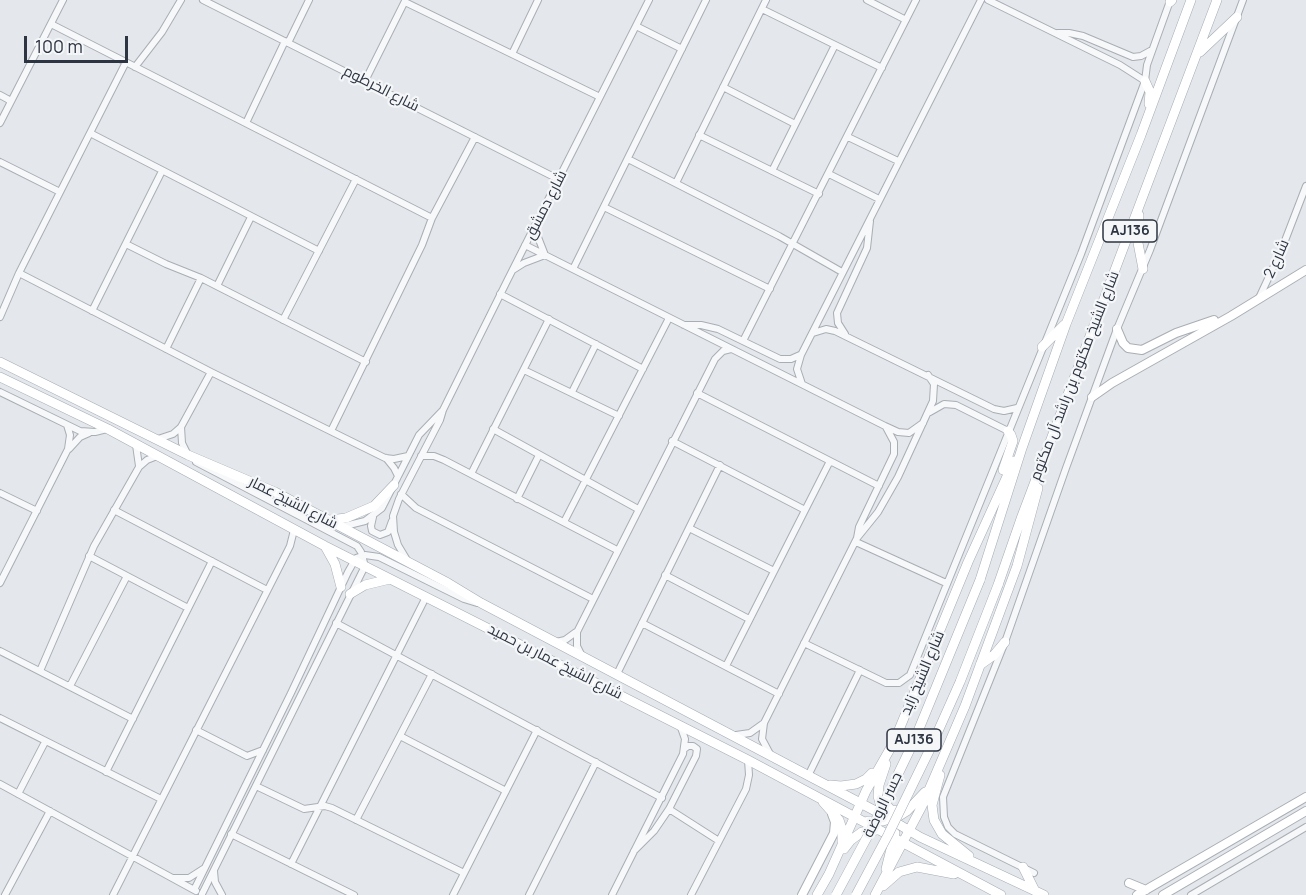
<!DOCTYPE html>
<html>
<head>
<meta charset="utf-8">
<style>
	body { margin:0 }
	#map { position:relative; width:1306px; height:895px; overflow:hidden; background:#e4e7eb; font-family:Manrope,sans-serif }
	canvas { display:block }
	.scale { position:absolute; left:24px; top:36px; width:104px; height:27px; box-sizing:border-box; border:3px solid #2d3542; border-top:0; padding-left:8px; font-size:18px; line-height:21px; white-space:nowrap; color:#2d3542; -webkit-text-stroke:4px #f4f6f8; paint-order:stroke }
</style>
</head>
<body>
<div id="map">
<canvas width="1306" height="895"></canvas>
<div class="scale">100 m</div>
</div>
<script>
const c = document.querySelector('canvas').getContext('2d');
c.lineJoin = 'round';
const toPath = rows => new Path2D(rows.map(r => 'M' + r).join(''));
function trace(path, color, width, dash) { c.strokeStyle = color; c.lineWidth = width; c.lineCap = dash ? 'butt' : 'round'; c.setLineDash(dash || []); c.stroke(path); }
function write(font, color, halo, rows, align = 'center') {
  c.font = font + ' Manrope,Cairo,sans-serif'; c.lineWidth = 4.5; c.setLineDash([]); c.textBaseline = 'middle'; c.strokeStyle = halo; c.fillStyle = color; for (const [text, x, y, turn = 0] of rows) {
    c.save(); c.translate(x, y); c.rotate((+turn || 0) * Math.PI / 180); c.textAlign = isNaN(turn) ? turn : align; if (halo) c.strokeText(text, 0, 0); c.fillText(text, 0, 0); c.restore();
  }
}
const street = toPath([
	[203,0,558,179],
	[867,0,906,20],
	[988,0,1120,65,1145,81],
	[405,2,600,97],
	[762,9,882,68],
	[51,24,432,218],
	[636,26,682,49],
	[1057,33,1069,33,1083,36,1133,57,1141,56,1152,50],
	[288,43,309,0],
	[512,54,538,0],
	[135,67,162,32,181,0],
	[365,81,405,1],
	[723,87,795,124],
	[0,95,11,101],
	[0,123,63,0],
	[246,123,285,41],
	[90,133,319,251],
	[699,135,819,194],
	[848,137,898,161],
	[628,159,779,236,842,272],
	[0,162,60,192],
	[772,171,835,45],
	[829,174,879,199],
	[676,183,766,0],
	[604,207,770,289],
	[126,244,166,264,201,278,366,362],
	[525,245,885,426,898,432,909,433,923,423],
	[573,269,706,0],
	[513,270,524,263,545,255,534,227],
	[19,273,211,372,385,458,394,459,408,456],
	[217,286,251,217],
	[500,294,643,369],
	[1259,298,1281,251,1306,186],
	[92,311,162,171],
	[0,317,19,273,126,62],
	[283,320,356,179],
	[684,325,701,325,718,329,780,359,791,359,800,355],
	[813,333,826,329,835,331,994,409,1004,411,1017,408],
	[845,334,838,323,837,313,867,248,870,221],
	[743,341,916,0],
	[166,349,201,278],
	[524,370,619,416],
	[802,384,797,369,801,355,981,0],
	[0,392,80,431,95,432,107,429],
	[572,392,596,344],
	[697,393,879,486],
	[930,412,944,404,956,405,1008,431],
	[181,427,182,443,187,453],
	[493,429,638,509],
	[331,431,422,245,432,218,475,137],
	[158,439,173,434,181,427,211,372],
	[672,441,805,510],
	[136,445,139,466],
	[69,449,80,437,89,433],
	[421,456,434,456,444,460,617,550],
	[386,458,394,468,398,476],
	[196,462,357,546,361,552,365,566,202,894],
	[471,474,549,319],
	[0,493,37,511],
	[401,494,416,508,593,599],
	[517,499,539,455],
	[114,510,267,590],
	[373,517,371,526,372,531,380,535,388,532,392,521],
	[564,522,669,318],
	[341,527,365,521,382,508,419,435,443,410],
	[689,528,774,571],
	[857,538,859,527,894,454,894,442,886,427],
	[856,542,946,583],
	[89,556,188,608],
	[407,560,398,545,394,532,393,516,399,499,440,420,443,410,507,281,649,0],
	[665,575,749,619],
	[0,583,68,449,70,435,67,425],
	[336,623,662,798],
	[642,623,779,694],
	[556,642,565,640,576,632],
	[804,643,886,683,899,683,910,675,1081,254,1145,81,1147,65,1170,1],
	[0,651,133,719],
	[581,654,577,646,577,632,715,359,723,351,731,349],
	[726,666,830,461],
	[40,671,94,546,139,467,147,460,157,456],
	[617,674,720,465],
	[70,686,127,576],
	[0,718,161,799],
	[196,730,247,756,263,750],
	[736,735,750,733,764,723],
	[400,736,506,791],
	[770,754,762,739,764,723,857,538,878,512,898,477,933,401,934,384,928,375],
	[106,772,212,561],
	[808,776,860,670],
	[0,784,196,891],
	[256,786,304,809,325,806,332,808,464,873],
	[18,794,45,742],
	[669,809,719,841],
	[356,820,432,674],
	[231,834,354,895],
	[634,851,654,831,669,809,696,756,697,749,693,746,688,746,684,749],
	[291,864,426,597],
	[214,871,215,882,222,895],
	[1034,873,955,834,948,827,944,817,943,797,1005,642,1066,468,1117,329,1150,250,1243,0],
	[174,878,189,878,203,869],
	[194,890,291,693,348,572,356,558,365,555,379,557,464,599,477,603],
	[5,895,50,811],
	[113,895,290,546,294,530],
	[453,895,537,730],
	[529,895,596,762],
	[612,895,683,754,685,739,680,725],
	[691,895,746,789,749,775,748,760],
	[1191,895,1306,827]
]);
const secondary = toPath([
	[1117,329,1123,343,1128,348,1142,350,1176,333,1214,320],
	[1092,397,1112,383,1231,316,1306,270],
	[1129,883,1146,890],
	[802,895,834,833,835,822,832,814],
	[1137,895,1306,797],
	[1163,895,1306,811]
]);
const primary = toPath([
	[1170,2,1172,0],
	[1200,52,1237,17],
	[1145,81,1150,92,1149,104],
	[1139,215,1138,243,1143,269],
	[1042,347,1064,325],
	[0,362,188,455,275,492,448,583,481,603,883,815,920,837,1044,895],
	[0,377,108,429,325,546,748,760,1001,895],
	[1003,470,1013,441,1011,435,1008,431],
	[330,520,346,518,374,506,394,485],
	[325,546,335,564,341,587],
	[980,580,1022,448,1066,324,1141,135,1191,0],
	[998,585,1022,516,1217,0],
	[350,594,365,585,390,579],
	[980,665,994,655,1005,642],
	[940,775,932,805,934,820,942,834,969,856],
	[830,785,841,786,856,784,866,779,872,773],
	[880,798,891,810,906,811],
	[823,802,839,820,842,829,842,842],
	[883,814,878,796,879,785,886,764],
	[868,821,883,821,899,816,907,811,925,792],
	[844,849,851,840,862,832,877,830],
	[1023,867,1035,891],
	[886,869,895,833],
	[883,886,899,872,917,867,954,874],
	[817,895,829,874,866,791,894,742,968,562,1014,461],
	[875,895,922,806,965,706,1017,566,1038,488]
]);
trace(street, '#a9aeb5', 8);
trace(secondary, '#a9aeb5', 10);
trace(primary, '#a4acb5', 10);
trace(street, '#f7f8f9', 6);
trace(secondary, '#fff', 8);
trace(primary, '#fff', 9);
const primaryBridge = toPath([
	[836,895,872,828,914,741,980,580],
	[856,895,888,835,931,747,960,682,998,585]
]);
trace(primaryBridge, '#a4acb5', 10, []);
trace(primaryBridge, '#fff', 9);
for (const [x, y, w] of [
	[1130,231,54],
	[914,740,54]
]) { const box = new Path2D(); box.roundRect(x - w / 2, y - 11, w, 22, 4.5); c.fillStyle = '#f4f6f8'; c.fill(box); trace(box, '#2d3542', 1.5); }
write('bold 14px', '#2d3542', null, [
	["AJ136",1130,231],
	["AJ136",914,740]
]);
write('15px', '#2d3542', '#f4f6f8', [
	["شارع الخرطوم",381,89,27],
	["شارع دمشق",546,205,-63],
	["شارع 2",1277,259,-66],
	["شارع الشيخ مكتوم بن راشد آل مكتوم",1075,376,-69],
	["شارع الشيخ عمار",293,503,27],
	["شارع الشيخ عمار بن حميد",555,662,27],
	["شارع الشيخ زايد",923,673,-67],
	["جسر الروضة",883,805,-64]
]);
</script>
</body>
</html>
